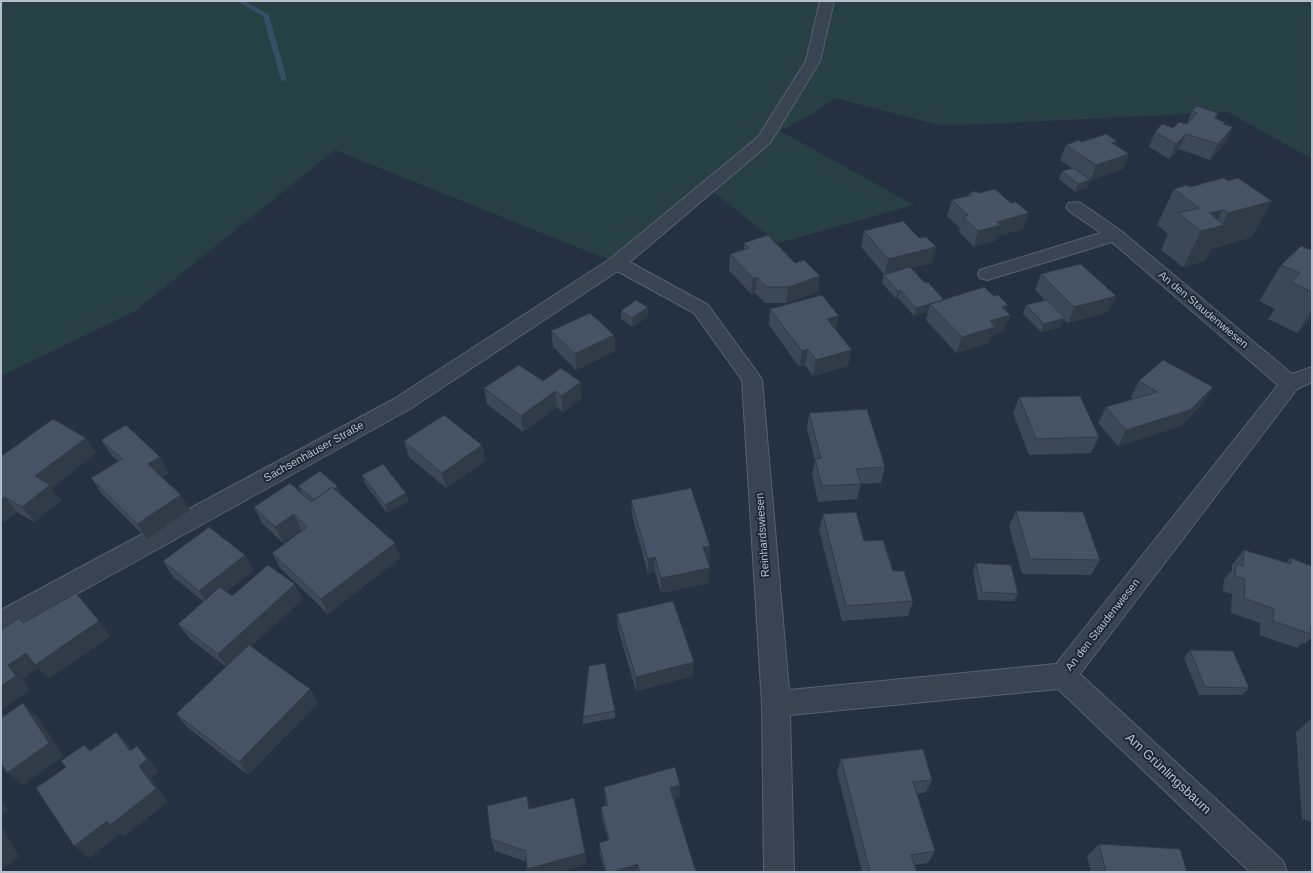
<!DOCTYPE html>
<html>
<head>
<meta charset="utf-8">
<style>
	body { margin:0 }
	#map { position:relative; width:1313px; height:873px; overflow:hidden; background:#253142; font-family:Arial,sans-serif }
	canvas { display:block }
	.frame { position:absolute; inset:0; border:2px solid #b6bfcc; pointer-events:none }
</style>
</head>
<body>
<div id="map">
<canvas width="1313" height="873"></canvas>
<div class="frame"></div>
</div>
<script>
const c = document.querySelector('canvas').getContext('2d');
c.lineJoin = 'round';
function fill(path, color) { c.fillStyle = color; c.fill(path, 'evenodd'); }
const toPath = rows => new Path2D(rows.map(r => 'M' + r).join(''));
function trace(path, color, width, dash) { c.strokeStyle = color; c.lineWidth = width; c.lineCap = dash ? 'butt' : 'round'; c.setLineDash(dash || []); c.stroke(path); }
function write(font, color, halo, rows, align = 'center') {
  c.font = font + ' Arial,sans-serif'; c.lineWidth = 4; c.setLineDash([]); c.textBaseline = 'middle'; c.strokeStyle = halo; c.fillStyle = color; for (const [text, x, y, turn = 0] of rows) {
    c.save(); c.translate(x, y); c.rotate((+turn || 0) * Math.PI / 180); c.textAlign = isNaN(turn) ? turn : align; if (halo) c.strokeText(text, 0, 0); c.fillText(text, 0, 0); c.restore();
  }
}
fill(toPath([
	[1,1,1312,1,1312,159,1228,112,943,126,835,98,815,112,780,131,914,205,778,243,707,187,617,263,335,150,135,311,1,376]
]), '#274043');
fill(toPath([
	[237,1,244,1,269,15,287,80,286,81,281,80,263,16,237,1]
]), '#384d6a');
const minor = toPath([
	[1075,202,1081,203,1121,231,1292,374,1312,367,1312,382,1297,389,1080,674,1283,861,1287,872,1250,872,1058,689,790,715,794,872,764,872,762,704,742,380,694,313,610,267,608,263,610,259,617,257,624,259,708,305,762,379,789,690,1056,664,1278,385,1112,242,994,278,987,280,980,278,978,274,980,270,1101,233,1069,211,1066,207,1069,203,1075,202]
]);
const tertiary = toPath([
	[820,1,834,1,820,61,770,143,624,267,410,409,10,631,1,634,1,610,394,399,610,259,758,137,806,61,820,1]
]);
trace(minor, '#57616f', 2);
trace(tertiary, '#57616f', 2);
fill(minor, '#3a4352');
fill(tertiary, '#3a4352');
fill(toPath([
	[1192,111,1218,113,1216,118,1224,124,1226,142,1210,160,1179,149,1169,159,1149,147,1155,132,1173,128,1187,124],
	[1117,141,1116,145,1129,154,1123,169,1090,180,1087,188,1075,192,1059,179,1062,171,1073,169,1060,160,1066,145,1082,142],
	[1224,178,1252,237,1212,249,1205,261,1183,267,1161,250,1168,234,1157,225,1174,189,1190,187],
	[969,193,979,193,1011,203,1029,213,1023,229,997,236,995,241,974,247,959,232,960,228,947,216,952,200,968,196],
	[864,231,919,238,936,247,932,263,911,268,925,283,944,300,1006,311,1010,315,1004,331,992,335,989,343,956,353,926,320,928,312,914,316,898,298,896,299,882,283,883,275,884,274,861,247],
	[744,243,795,263,820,276,818,292,786,303,765,303,755,293,751,294,729,270,730,254,744,249],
	[1312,250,1312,317,1297,333,1268,319,1275,309,1259,301,1281,265],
	[1041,274,1116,296,1108,312,1068,323,1064,320,1061,327,1041,332,1023,314,1026,305,1045,300,1035,290],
	[648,307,648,316,633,327,621,319,621,311],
	[770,309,836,330,848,366,813,376,805,365,799,367,769,325],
	[551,331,614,335,615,351,576,370,553,347],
	[543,381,582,398,563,412,557,407,523,432,487,404,484,388],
	[1139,381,1213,387,1203,403,1181,426,1118,446,1098,423,1106,407,1133,399,1131,397],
	[1019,397,1099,437,1091,453,1029,455,1013,413],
	[809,413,885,467,881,483,861,484,857,499,818,502,812,474,815,461,807,428],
	[101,440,169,473,162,477,190,510,147,539,102,494,91,478,118,461,112,456],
	[404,441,482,445,485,461,446,488,409,457],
	[1,453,3,455,96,453,52,488,61,501,34,522,17,512,5,522,1,519],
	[362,475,409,501,387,513,365,484],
	[298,486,341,495,400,558,328,614,280,568,272,553,302,531,301,530,283,543,262,523,254,507,302,494],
	[631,500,710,546,709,561,708,561,709,583,661,593,655,572,648,574,632,515],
	[1016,511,1100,560,1091,575,1022,574,1009,526],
	[823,514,864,541,893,571,913,601,908,616,842,621,819,530],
	[1244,550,1286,563,1290,558,1312,566,1312,637,1305,644,1302,643,1297,648,1260,635,1260,623,1231,613,1232,594,1223,591,1224,579,1232,570,1232,565],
	[245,555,253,570,226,592,232,596,303,599,251,646,310,689,318,703,248,775,187,727,176,714,226,667,189,638,178,624,204,602,173,577,163,561],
	[976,563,1018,594,1014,601,978,600,973,571],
	[617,614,693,676,636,691,618,629],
	[1190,650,1249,688,1242,695,1199,695,1184,658],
	[615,711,615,718,583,724,583,717],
	[1311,719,1312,719,1312,822,1302,819,1296,732],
	[841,759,932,780,926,792,917,794,935,851,928,863,914,865,917,872,862,872,837,772],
	[604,787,680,797,674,799,696,872,605,872,600,855,599,843,608,840,602,819,601,807,606,806],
	[530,809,587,864,559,872,528,872,527,862,495,851,491,839],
	[1099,844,1187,872,1091,872,1087,856]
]), '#3c4758');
fill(toPath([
	[1233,127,1226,142,1210,160,1218,144],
	[1186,134,1179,149,1169,159,1176,144],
	[1117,141,1111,157,1112,143],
	[1129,154,1123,169,1090,181,1096,165],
	[1090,180,1087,188,1075,192,1078,184],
	[1272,201,1252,237,1212,249,1205,261,1183,267,1201,231,1209,213,1223,210,1214,228,1222,225,1228,213],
	[1029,213,1023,229,997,236,995,241,974,247,978,231,997,222],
	[936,247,932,263,885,275,888,259],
	[820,276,818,292,786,303,788,287],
	[757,277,755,293,751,294,753,278],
	[900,290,898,298,896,299,898,291],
	[1116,296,1108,312,1068,323,1074,307],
	[930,304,928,312,914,316,916,308],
	[1008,305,1004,317,1010,315,1004,331,992,335,989,343,956,353,962,337,1002,307],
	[648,307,648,316,633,327,632,318],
	[1312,310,1312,317,1297,333],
	[839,316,836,332,827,319],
	[1065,318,1061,327,1041,332,1044,324],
	[614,335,615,351,576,370,575,354],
	[808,349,805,365,799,367,802,351],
	[852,350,848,366,813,376,816,360],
	[581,382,582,398,563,412,561,396],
	[1213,387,1203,403,1181,426,1118,446,1126,430],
	[555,391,557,407,523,432,521,416],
	[86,438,96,453,52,488,61,501,34,522,22,507,35,476],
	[482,445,485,461,446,488,442,473],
	[160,457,169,473,158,480,148,464],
	[338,487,341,495,320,510,317,502],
	[406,493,409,501,387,513,385,505],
	[181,495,190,510,147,539,137,524],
	[5,497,17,512,5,522,1,516,1,500],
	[294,514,301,530,283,543,275,527],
	[395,543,400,558,328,614,321,599],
	[710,546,709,561,702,562,703,547],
	[245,555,253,570,209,606,199,591],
	[655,557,655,572,648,574,648,559],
	[710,568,709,583,661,593,661,578],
	[295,584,303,599,228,668,218,654],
	[99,621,111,636,49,679,38,668,22,679,30,690,1,710,1,686,8,665,26,653],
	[694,662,693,676,636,691,636,677],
	[310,689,318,703,248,775,239,762],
	[23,703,37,716,64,756,23,785,7,773],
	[1,710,10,722,1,728],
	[116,732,129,745,142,763,137,746,149,759,159,772,151,778,168,802,123,837,120,834,89,858,74,846,139,766,130,751],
	[680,785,680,797,670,800,670,788],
	[1,798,8,810,1,815],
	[1,824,19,857,1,870],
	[585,853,587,864,559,872,528,872,527,869],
	[638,864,638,872,612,872]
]), '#313a47');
const building = toPath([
	[1197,106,1218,113,1214,118,1225,122,1223,124,1233,127,1218,144,1186,134,1176,144,1155,132,1162,124,1173,128,1179,122,1187,124,1197,113,1192,111,1197,106],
	[1106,134,1117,141,1112,143,1129,154,1096,165,1066,145,1079,140,1082,142,1106,134],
	[1074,168,1090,180,1078,184,1062,171,1074,168],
	[1224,178,1228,181,1238,178,1272,201,1228,213,1223,210,1209,213,1224,225,1201,231,1178,213,1199,208,1174,189,1187,185,1190,187,1224,178],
	[995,189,1011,203,1016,202,1029,213,997,222,1001,225,978,231,963,217,968,215,952,200,971,195,969,193,976,191,979,193,995,189],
	[903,221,919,238,926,237,936,247,888,259,864,231,903,221],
	[768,235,795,263,804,260,820,276,788,287,766,287,757,277,753,278,730,254,749,248,744,243,768,235],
	[1301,246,1312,250,1312,292,1291,282,1300,273,1281,265,1301,246],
	[1081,264,1116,296,1074,307,1041,274,1081,264],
	[910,267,925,283,928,282,944,300,916,308,900,290,898,291,883,275,910,267],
	[984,287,994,296,998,295,1008,305,1002,307,1010,315,990,321,995,327,962,337,930,304,984,287],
	[822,295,839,316,827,319,852,350,816,360,808,349,802,351,770,309,822,295],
	[636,300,648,307,632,318,621,311,636,300],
	[1047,300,1065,318,1044,324,1026,305,1047,300],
	[590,313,614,335,575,354,551,331,590,313],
	[1163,360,1213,387,1190,410,1126,430,1106,407,1157,392,1139,381,1163,360],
	[519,365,543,381,561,368,581,382,561,396,555,391,521,416,484,388,519,365],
	[1080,396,1099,437,1036,439,1019,397,1080,396],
	[867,409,885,467,856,469,861,484,822,486,815,459,821,458,809,413,867,409],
	[444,415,482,445,442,473,404,441,444,415],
	[53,419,86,438,35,476,50,485,22,507,5,497,1,500,1,453,3,455,53,419],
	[126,425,160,457,148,464,181,495,137,524,91,478,122,459,101,440,126,425],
	[383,464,406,493,385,505,362,475,383,464],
	[320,471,338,487,334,489,332,487,314,500,298,486,320,471],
	[290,483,311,502,332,487,395,543,321,599,272,553,307,527,294,514,275,527,254,507,290,483],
	[691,488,710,546,703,547,710,568,661,578,655,557,648,559,631,500,691,488],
	[1016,511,1083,512,1100,560,1030,559,1016,511],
	[856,512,864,541,883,540,893,571,904,571,913,601,846,606,823,514,856,512],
	[209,527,245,555,199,591,163,561,209,527],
	[1244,550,1291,564,1290,558,1312,566,1312,627,1311,626,1311,634,1273,621,1274,609,1244,598,1245,579,1235,576,1236,564,1243,566,1244,550],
	[976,563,1011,565,1018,594,982,592,976,563],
	[268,565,295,584,218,654,178,624,220,587,232,596,268,565],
	[76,593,99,621,35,665,26,653,8,665,16,676,1,686,1,630,19,618,23,623,76,593],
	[673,601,694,662,636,677,617,614,673,601],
	[249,645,310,689,239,762,176,714,249,645],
	[1190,650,1233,651,1249,688,1205,687,1190,650],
	[605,663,615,711,583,717,589,666,605,663],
	[23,703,49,743,7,773,1,763,1,718,23,703],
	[1311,719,1312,719,1312,731,1311,719],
	[116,732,130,751,137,746,147,759,139,766,156,789,110,825,107,821,74,846,36,788,66,767,61,761,84,745,90,751,116,732],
	[923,749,932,780,913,782,935,851,911,855,917,872,870,872,841,759,923,749],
	[675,767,680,785,670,788,696,872,640,872,638,864,612,872,606,872,599,843,609,840,601,807,608,805,604,787,675,767],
	[527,796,529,809,574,798,585,853,527,869,526,851,491,839,487,806,527,796],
	[1099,844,1180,849,1187,872,1106,872,1099,844]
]);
fill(building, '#465366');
trace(building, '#313a47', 1);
write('11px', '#b6bfcc', '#1e2837', [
	["An den Staudenwiesen",1203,310,40],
	["Sachsenhäuser Straße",314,452,-29],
	["Reinhardswiesen",763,535,-94],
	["An den Staudenwiesen",1103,625,-52]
]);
write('13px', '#b6bfcc', '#1e2837', [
	["Am Grünlingsbaum",1168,774,43]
]);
</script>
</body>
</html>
